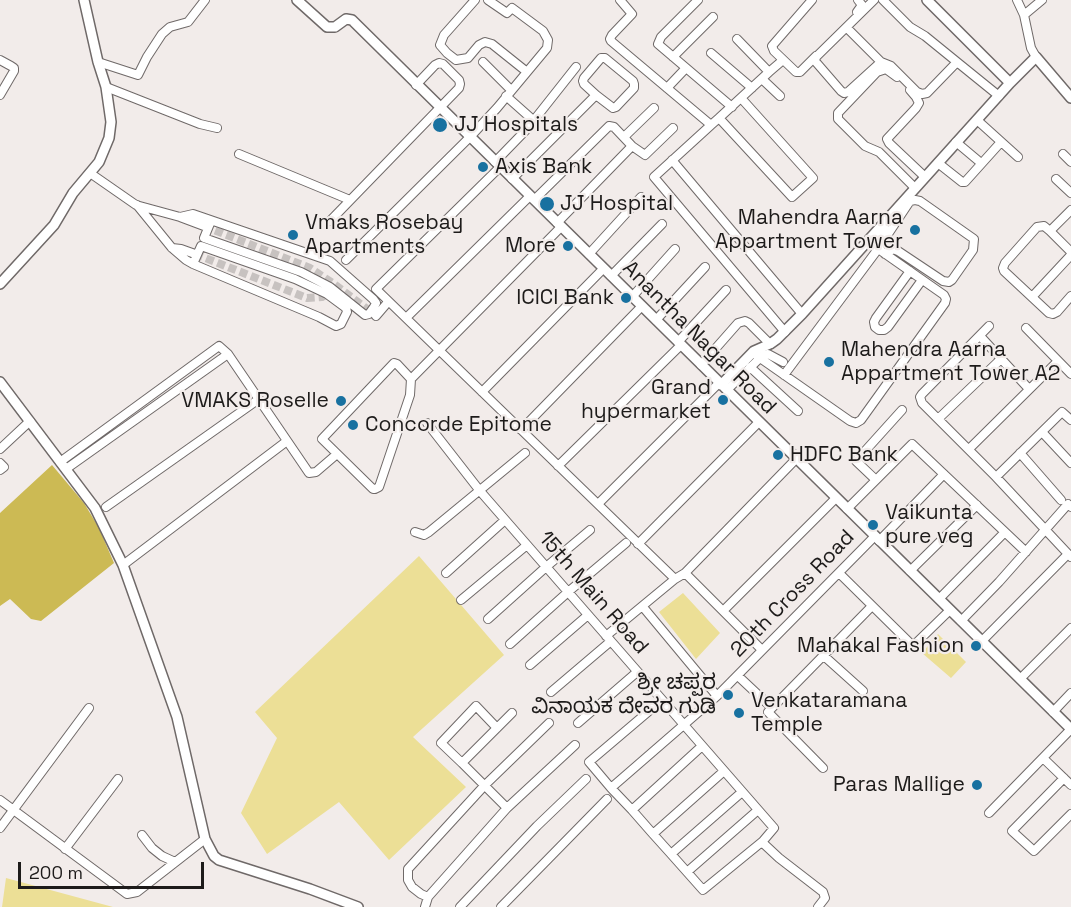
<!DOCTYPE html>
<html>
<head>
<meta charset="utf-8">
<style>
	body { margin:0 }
	#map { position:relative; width:1071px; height:907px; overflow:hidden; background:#f2ecea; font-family:"Space Grotesk",sans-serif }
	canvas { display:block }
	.scale { position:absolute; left:18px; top:862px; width:186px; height:27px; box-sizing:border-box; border:3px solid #1d1b1a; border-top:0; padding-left:8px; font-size:18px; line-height:21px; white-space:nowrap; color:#1d1b1a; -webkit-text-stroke:4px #f2ecea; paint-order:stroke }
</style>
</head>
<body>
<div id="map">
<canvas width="1071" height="907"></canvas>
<div class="scale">200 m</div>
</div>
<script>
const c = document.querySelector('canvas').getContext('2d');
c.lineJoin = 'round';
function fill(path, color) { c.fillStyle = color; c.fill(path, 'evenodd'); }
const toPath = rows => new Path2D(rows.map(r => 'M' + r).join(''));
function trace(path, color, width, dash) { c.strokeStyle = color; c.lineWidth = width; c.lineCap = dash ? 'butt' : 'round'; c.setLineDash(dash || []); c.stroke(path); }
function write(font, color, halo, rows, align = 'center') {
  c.font = font + ' "Space Grotesk","Noto Sans Kannada",sans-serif'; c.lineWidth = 4.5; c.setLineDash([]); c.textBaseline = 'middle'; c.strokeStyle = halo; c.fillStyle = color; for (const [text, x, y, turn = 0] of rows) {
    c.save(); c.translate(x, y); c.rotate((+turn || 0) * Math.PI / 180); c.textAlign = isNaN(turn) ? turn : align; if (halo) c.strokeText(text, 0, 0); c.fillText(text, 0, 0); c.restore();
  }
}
fill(toPath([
	[419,556,504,655,413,737,466,787,389,860,339,802,267,854,241,813,277,738,255,712],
	[683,593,720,633,696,659,659,612],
	[938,634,966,662,951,678,922,653],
	[6,878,113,907,2,907]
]), '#ecdf96');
fill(toPath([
	[52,465,84,503,99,528,114,563,41,621,31,619,10,599,0,606,0,513]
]), '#ccba54');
trace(toPath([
	[204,226,310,268,334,284,375,315],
	[195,254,307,298,322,297,330,292]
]), '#c7c2c0', 8, [8, 4]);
const minor = toPath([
	[475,0,444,35,440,45,447,53,456,60,468,58,479,45,485,42,492,44,527,72],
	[620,0,632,14,612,35,610,39,611,41,711,125,719,118,792,197,813,178,741,98],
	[698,0,661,37,658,44,732,107],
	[812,0,772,46,774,51,796,72,800,72,816,56],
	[874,0,816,57,815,61,841,91,844,93,848,92,881,62,891,66,917,92,922,94,927,93,957,62,999,96],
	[883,0,910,27,925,36,957,62],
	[1017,0,1024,15,1031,48,1036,57],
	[857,12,862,5,858,0],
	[1024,15,1042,0],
	[847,28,881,62],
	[711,53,752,88],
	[673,57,713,17],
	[0,60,11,66,14,68,14,71,0,95],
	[98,62,138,75,147,57,162,34,170,27,188,22,205,0],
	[483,62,511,90],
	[769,72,783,60],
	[897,77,886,69,877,72,838,113,838,119,865,146,879,152,915,188],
	[762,79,780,96],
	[106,87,200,124,217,128],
	[667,88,686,68],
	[910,90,916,97,919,103,916,108,887,139,889,143,925,177],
	[506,96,533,120],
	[719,118,769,72,737,39],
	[977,120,1018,157],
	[711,125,654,177,785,332],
	[624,137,654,108],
	[956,142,981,163],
	[239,154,350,200],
	[1063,154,1071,162],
	[672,160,802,314],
	[495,162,527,129,576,67],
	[938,163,962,182,965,182,1001,142],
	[500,167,376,289,675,579],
	[90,173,136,205,180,217,193,214,330,261,373,299,376,303,374,307,369,314,365,315,330,287,301,272,204,238,211,221],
	[512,179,596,95,584,84,583,81,584,78,601,58,605,58,633,81,634,84,634,88,616,107,613,108,596,95],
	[1056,179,1071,193],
	[534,200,609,126,614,127,632,146],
	[137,205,172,248,186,260,193,264,319,317,336,326,341,324,347,312,346,308,327,294,295,279,201,246,193,264],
	[180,217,204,226],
	[330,221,459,88,460,84,459,80,443,64,439,63,435,65,416,85],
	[557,223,632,146,645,155,673,128],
	[1050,231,1071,210],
	[172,248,181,249,195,254],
	[1071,252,1050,231,1044,226,1037,227,1005,263,1003,268,1004,271,1049,313,1053,314,1057,312,1071,296],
	[589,254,641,197],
	[346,260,470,137,497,108,547,48,548,40,543,31,512,8,507,13,488,0],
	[910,271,876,318,874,322,875,327,879,330,884,330,888,327,922,280],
	[611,276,662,224],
	[632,297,675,249],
	[1032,297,1071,255],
	[376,316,388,302],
	[406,318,530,196],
	[656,320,705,267],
	[989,326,922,394,920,397,922,403,996,477,1071,557],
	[1026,328,1071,374],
	[980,336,1029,389],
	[678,342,726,290],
	[756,355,760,358,763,355,768,354,783,362],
	[701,365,738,323,745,321,749,323,770,344],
	[750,367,798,411],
	[784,375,878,249,910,201,915,200,920,201,974,239,973,250,952,280,949,282,943,281,898,251,893,249,885,254],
	[411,379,397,364,394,363,322,439,373,489,375,489,379,487,410,395,411,379,561,227],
	[727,390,760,358,850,421,856,423,861,420,945,303,946,299,944,295,874,246,874,244,885,229,882,225],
	[482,392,603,269],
	[938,419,1001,359],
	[427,423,480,491,774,828,763,841,764,844,779,858,823,892,825,898,818,907],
	[521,430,642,306],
	[1042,432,1071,463],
	[0,449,30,421],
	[969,449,1058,361],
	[1020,453,1061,500],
	[60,462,219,346,228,354,309,473,316,472,337,454],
	[0,463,4,467,0,470],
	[558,466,681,345],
	[66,469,228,354],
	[996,477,1062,412,1071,420],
	[876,480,856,461,902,410],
	[598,504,719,383],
	[106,507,259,399],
	[847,509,912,444,1026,552],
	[415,532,424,535,429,532,525,453],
	[879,541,944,474],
	[638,544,759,422],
	[123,565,287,441],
	[910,571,977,505],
	[446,573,505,520],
	[685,573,762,650],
	[839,573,913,646,950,610],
	[939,599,1005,532],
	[461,600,527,545],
	[643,607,717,696],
	[723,611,836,498],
	[488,619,546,567,590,530],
	[961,621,999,582,1068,504,1071,507],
	[606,636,675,579,685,573,796,459],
	[982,641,1068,554],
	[510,644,568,592,626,543],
	[824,656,863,691],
	[530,665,588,615],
	[738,676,770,706],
	[1020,679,1071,628],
	[551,692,611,641],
	[662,700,589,762,611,788,717,696,875,536],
	[1053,712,1071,693],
	[578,723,637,672],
	[1043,758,1071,785],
	[462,763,441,743,476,706,497,728],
	[823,768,768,712,872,606],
	[1064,778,1012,831,1034,851,1071,814],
	[611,788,632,810,702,746],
	[0,800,127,894,137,892,205,839],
	[507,808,462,763,512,713],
	[632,810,653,834,724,771],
	[989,813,1071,729],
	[0,828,89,708],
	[653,834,671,854,742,792],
	[142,835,152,848,162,856,175,862],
	[65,849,118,779],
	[671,854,687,872,758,810],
	[687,872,703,890,763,841],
	[428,897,421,894,412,887,408,880,408,869,484,786,549,723],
	[425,907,428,897,507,808,575,745],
	[460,907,537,826,586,779],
	[501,907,607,799]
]);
const tertiary = toPath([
	[297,0,327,27,335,27,346,19,352,20,1071,729],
	[927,0,1010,83],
	[0,284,54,225,73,193,99,162,109,138,111,122,106,87,98,62,84,0],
	[0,382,95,508,123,565,177,717,205,839,214,856,219,860,310,889,358,907],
	[721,385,754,351,770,344,777,339,802,314,1010,83,1036,57,1071,98]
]);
trace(minor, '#6f6968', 10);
trace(tertiary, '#6f6968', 12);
trace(minor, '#fff', 8);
trace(tertiary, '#fff', 9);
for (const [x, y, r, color] of [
	[440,125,8,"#1871a0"],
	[483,167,6,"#1871a0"],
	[547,204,8,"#1871a0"],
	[915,230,6,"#1871a0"],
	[293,235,6,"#1871a0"],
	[568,246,6,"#1871a0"],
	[626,298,6,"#1871a0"],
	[829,362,6,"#1871a0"],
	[723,400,6,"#1871a0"],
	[341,401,6,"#1871a0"],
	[353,425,6,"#1871a0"],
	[778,455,6,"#1871a0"],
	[873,525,6,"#1871a0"],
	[976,646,6,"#1871a0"],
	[728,695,6,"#1871a0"],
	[739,713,6,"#1871a0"],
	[977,785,6,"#1871a0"]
]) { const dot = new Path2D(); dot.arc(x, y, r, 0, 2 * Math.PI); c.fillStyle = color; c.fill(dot); trace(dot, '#f2ecea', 2); }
write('21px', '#1d1b1a', '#f2ecea', [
	["JJ Hospitals",454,125],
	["Axis Bank",495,167],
	["JJ Hospital",560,204],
	["Mahendra Aarna",903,218,"right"],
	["Appartment Tower",903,242,"right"],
	["Vmaks Rosebay",305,223],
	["Apartments",305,247],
	["More",556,246,"right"],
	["ICICI Bank",614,298,"right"],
	["Mahendra Aarna",841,350],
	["Appartment Tower A2",841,374],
	["Grand",711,388,"right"],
	["hypermarket",711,412,"right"],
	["VMAKS Roselle",329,401,"right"],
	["Concorde Epitome",365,425],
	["HDFC Bank",790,455],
	["Vaikunta",885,513],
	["pure veg",885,537],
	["Mahakal Fashion",964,646,"right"],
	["ಶ್ರೀ ಚಪ್ಪರ",716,683,"right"],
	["ವಿನಾಯಕ ದೇವರ ಗುಡಿ",716,707,"right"],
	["Venkataramana",751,701],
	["Temple",751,725],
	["Paras Mallige",965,785,"right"]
], 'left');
write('21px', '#1d1b1a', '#f2ecea', [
	["Anantha Nagar Road",699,338,45],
	["15th Main Road",593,593,49],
	["20th Cross Road",793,594,-46]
]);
</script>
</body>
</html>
